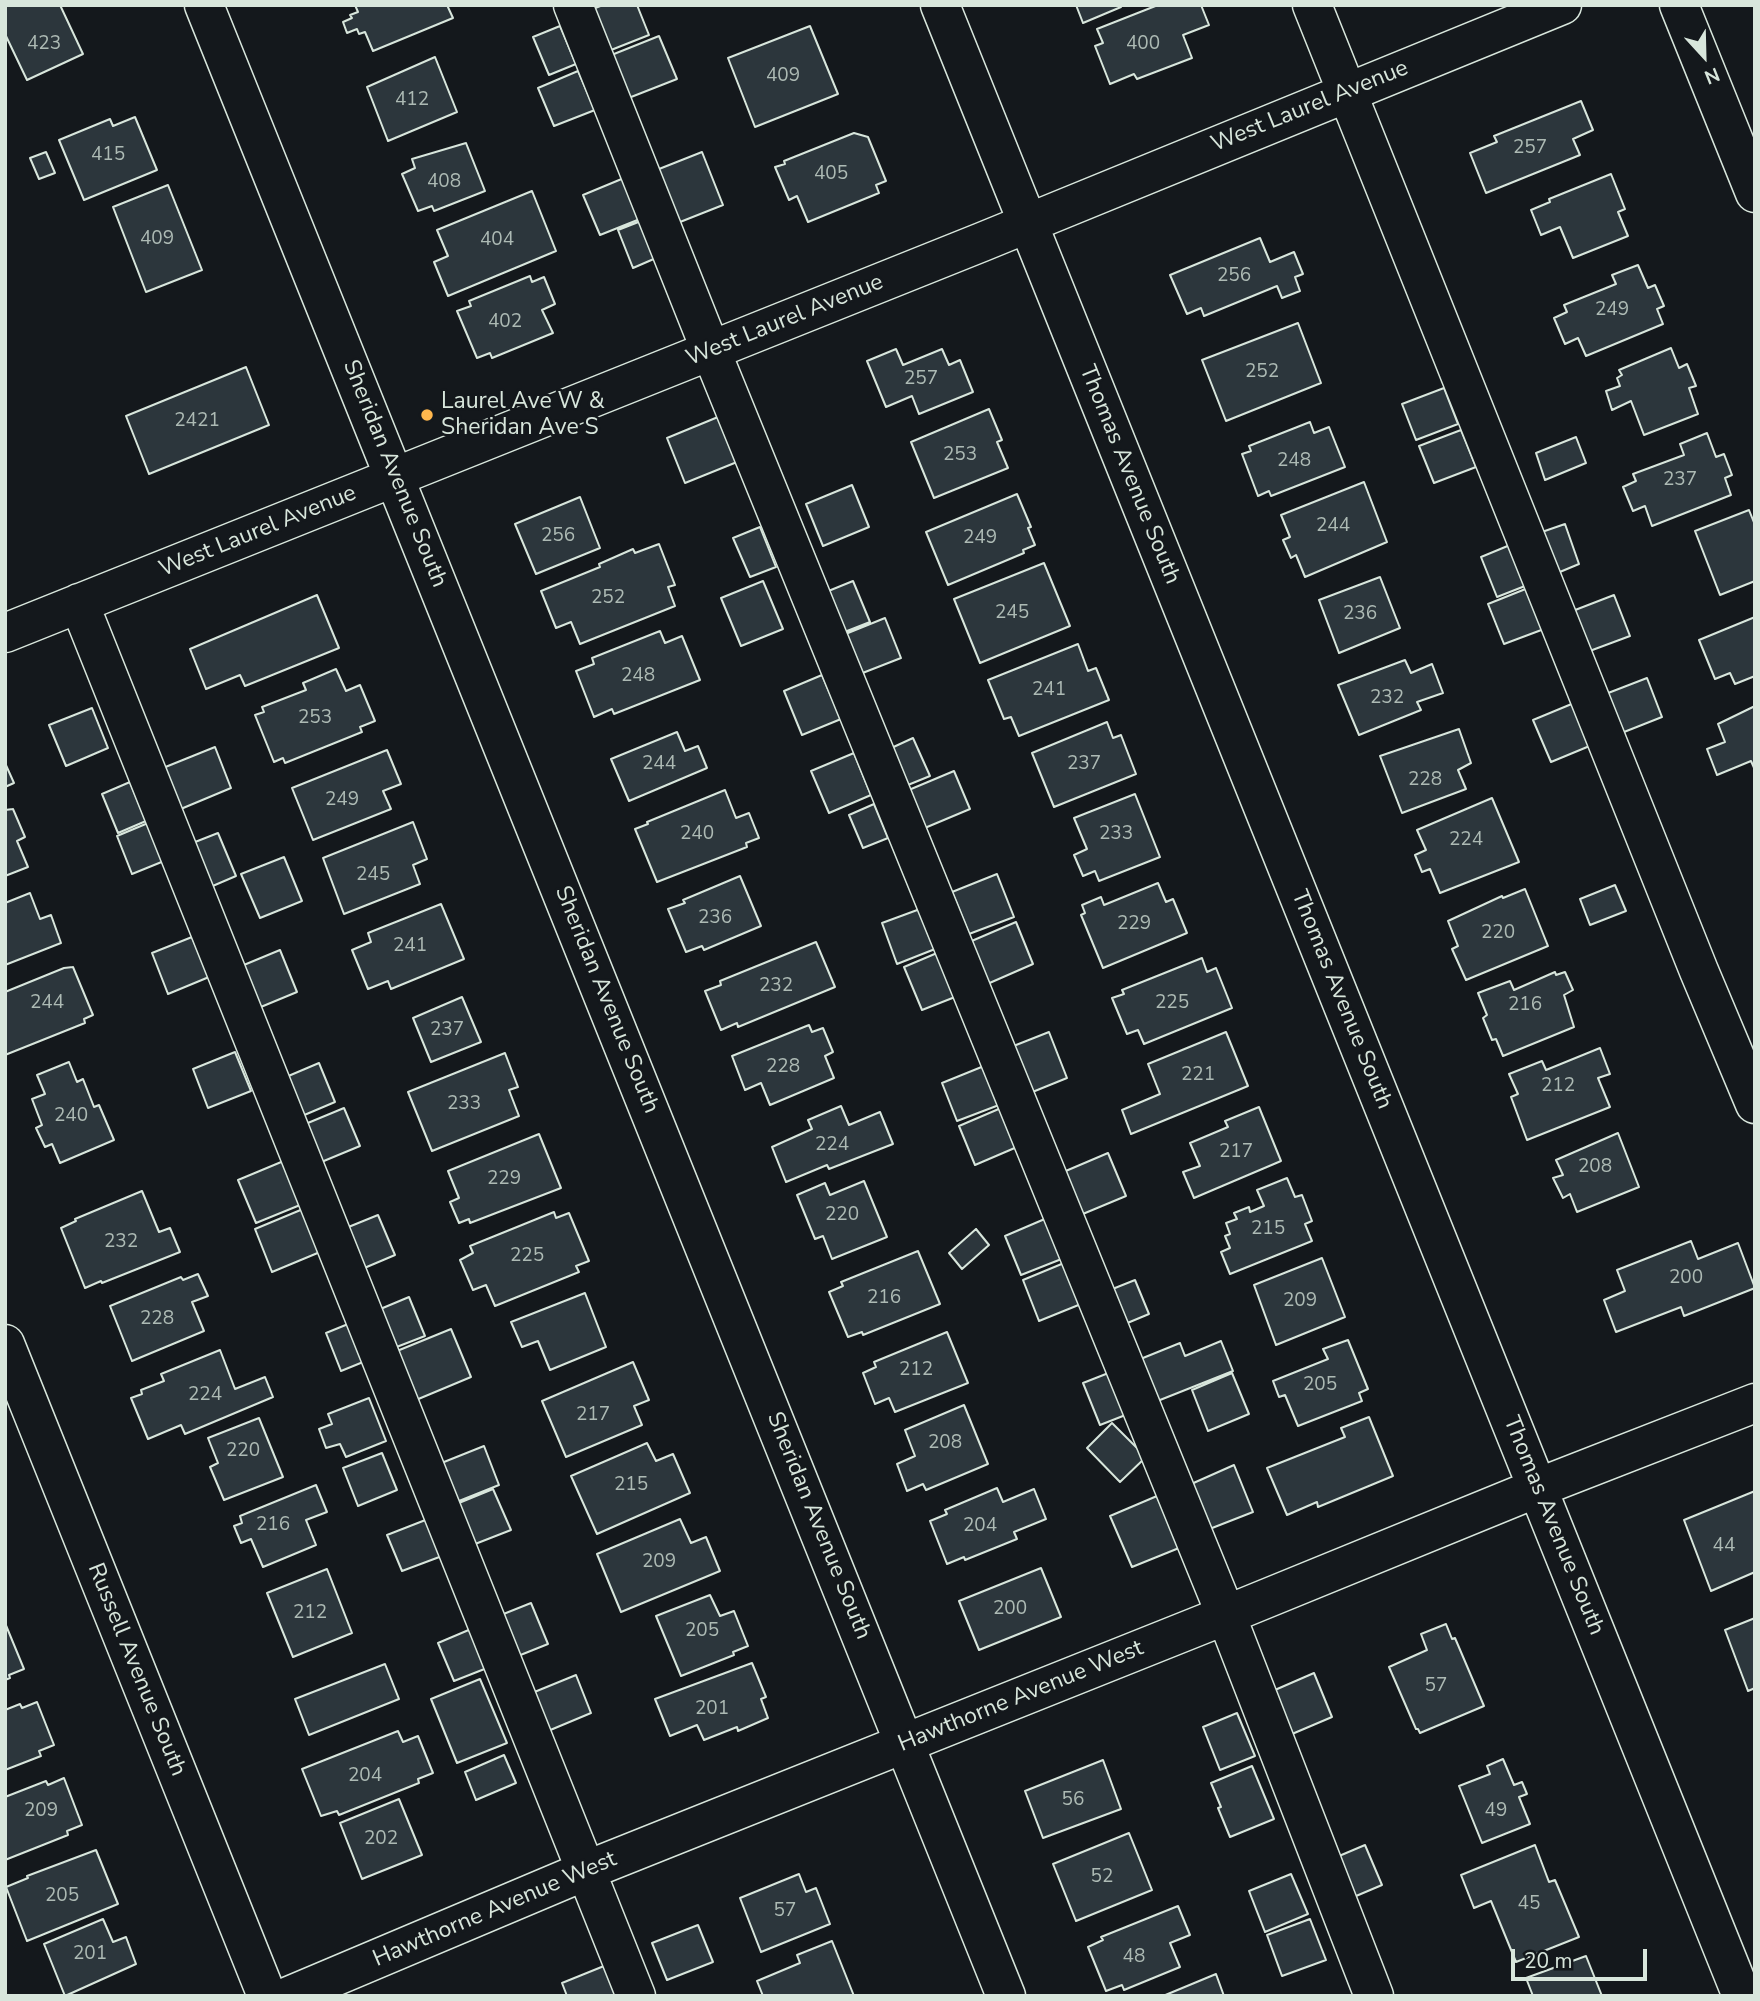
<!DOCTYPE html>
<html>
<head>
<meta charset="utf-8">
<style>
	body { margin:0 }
	#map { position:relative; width:1760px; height:2001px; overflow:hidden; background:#14181c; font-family:"Nunito Sans",sans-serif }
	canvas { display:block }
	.frame { position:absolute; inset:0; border:7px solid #d8e6dc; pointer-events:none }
	.north { position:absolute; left:1669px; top:21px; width:70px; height:70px; -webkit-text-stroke:5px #14181c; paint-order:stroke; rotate:158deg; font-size:19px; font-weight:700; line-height:28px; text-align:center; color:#d8e6dc }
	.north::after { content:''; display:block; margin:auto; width:24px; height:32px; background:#d8e6dc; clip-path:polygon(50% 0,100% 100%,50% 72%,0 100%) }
	.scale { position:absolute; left:1511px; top:1949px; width:136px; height:32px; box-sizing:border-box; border:4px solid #d8e6dc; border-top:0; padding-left:9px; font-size:21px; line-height:24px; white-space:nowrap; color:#d8e6dc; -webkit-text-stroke:5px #14181c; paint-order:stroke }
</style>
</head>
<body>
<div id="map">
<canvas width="1760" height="2001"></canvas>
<div class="frame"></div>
<div class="north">N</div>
<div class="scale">20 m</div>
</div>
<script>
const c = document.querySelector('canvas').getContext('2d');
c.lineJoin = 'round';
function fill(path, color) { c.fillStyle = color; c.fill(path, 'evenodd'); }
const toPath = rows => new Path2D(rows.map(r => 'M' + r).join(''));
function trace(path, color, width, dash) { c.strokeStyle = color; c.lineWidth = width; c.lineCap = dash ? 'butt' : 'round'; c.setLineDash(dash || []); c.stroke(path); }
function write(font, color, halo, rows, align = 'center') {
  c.font = font + ' "Nunito Sans",sans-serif'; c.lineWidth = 5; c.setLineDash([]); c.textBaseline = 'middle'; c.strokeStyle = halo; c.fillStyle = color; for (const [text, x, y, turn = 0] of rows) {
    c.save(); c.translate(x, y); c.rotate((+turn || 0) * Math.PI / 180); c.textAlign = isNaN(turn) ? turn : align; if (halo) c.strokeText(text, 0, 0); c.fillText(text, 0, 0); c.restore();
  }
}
const building = toPath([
	[5,5,60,5,83,54,27,80,5,34,5,5],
	[355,5,447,5,453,18,373,51,365,32,359,34,357,29,347,33,343,22,352,18,350,15,358,12,355,5],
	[603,5,637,5,649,35,606,52,590,10,603,5],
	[1076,5,1120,5,1121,7,1083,23,1076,5],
	[1158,5,1201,5,1209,25,1183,35,1192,58,1137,79,1134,74,1110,84,1095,46,1103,43,1097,29,1158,5],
	[560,26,576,64,549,75,533,37,560,26],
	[810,26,838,94,755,127,728,58,810,26],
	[659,36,677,79,626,99,609,56,659,36],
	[435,57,457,112,388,141,367,87,435,57],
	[578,71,595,110,554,126,538,88,578,71],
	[1581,101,1593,130,1573,139,1580,155,1486,193,1470,153,1497,142,1494,136,1581,101],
	[135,117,157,170,84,200,59,140,110,119,113,126,135,117],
	[854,133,868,137,886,181,876,185,879,193,808,222,797,196,789,200,775,167,785,164,784,161,854,133],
	[466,143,485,191,434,211,432,206,418,211,402,174,415,168,412,159,466,143],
	[46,152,55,173,39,179,30,158,46,152],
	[702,152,723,205,675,224,654,171,702,152],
	[1611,174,1625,209,1618,212,1628,236,1573,258,1560,227,1541,235,1531,210,1550,202,1549,199,1611,174],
	[624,178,640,219,600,235,583,195,624,178],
	[168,185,202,270,146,292,113,207,168,185],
	[532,191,556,251,448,296,434,262,448,256,437,230,532,191],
	[641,221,656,258,633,268,618,230,641,221],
	[1260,238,1270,262,1294,252,1303,274,1295,277,1300,291,1282,298,1277,286,1204,316,1201,308,1187,314,1170,275,1260,238],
	[1638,265,1648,288,1655,285,1664,306,1657,309,1663,324,1586,356,1578,338,1565,344,1554,318,1567,312,1564,305,1616,284,1612,275,1638,265],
	[530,276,532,282,544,277,555,304,542,310,553,333,492,358,490,353,477,358,457,311,471,306,469,301,530,276],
	[1298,323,1321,383,1226,421,1202,360,1298,323],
	[1671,348,1679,368,1687,364,1696,386,1689,388,1698,414,1644,435,1631,401,1612,410,1606,391,1620,386,1617,378,1622,375,1619,370,1671,348],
	[896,349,903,365,942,349,949,365,960,360,973,392,919,414,912,396,886,407,867,361,896,349],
	[246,367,269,425,149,474,126,416,246,367],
	[1444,388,1458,424,1416,440,1402,404,1444,388],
	[989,409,1002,440,997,442,1008,468,934,498,911,442,989,409],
	[718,417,737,462,685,483,667,438,718,417],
	[1310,422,1314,433,1329,427,1345,467,1271,496,1269,491,1258,496,1242,454,1251,451,1249,446,1310,422],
	[1461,430,1476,467,1434,483,1419,446,1461,430],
	[1707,433,1716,457,1724,454,1732,475,1725,478,1731,495,1652,526,1645,506,1633,511,1623,487,1636,481,1633,474,1684,455,1680,444,1707,433],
	[1576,437,1586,463,1545,480,1536,453,1576,437],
	[1364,482,1387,542,1305,577,1296,555,1291,558,1283,540,1290,537,1281,515,1364,482],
	[852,485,869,527,823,546,806,504,852,485],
	[1017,494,1031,527,1028,528,1035,545,1023,550,1024,553,948,585,926,532,1017,494],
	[580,497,600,548,536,574,515,524,580,497],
	[1749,510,1755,525,1755,581,1720,595,1695,531,1749,510],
	[1565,524,1579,564,1555,574,1539,533,1565,524],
	[760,527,776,567,750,577,733,538,760,527],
	[659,544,675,585,668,587,675,606,580,644,571,622,556,628,541,591,600,567,599,564,633,549,635,553,659,544],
	[1510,545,1525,586,1497,597,1481,557,1510,545],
	[1044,563,1070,626,980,663,954,599,1044,563],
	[1380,577,1400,628,1339,653,1319,600,1380,577],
	[763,581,783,629,741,646,721,598,763,581],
	[853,581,870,622,842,633,826,592,853,581],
	[1528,588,1544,629,1504,644,1488,604,1528,588],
	[317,595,339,648,245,686,240,675,206,689,190,649,317,595],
	[1614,595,1630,636,1587,652,1570,612,1614,595],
	[1755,617,1755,676,1735,684,1730,673,1715,679,1699,640,1755,617],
	[885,618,901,658,860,674,843,635,885,618],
	[660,631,665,643,682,636,700,680,614,714,612,709,594,717,576,671,594,664,592,658,660,631],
	[1078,644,1088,671,1096,668,1109,700,1019,736,1011,717,1004,719,988,680,1078,644],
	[1405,660,1411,673,1432,664,1443,693,1417,702,1421,710,1359,735,1338,685,1405,660],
	[336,669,346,691,360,685,375,721,360,727,362,732,285,763,283,758,274,762,255,715,264,712,262,707,306,690,303,683,336,669],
	[822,675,841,719,802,735,784,691,822,675],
	[1647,678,1662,717,1619,734,1603,695,1647,678],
	[1574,703,1592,745,1551,762,1533,720,1574,703],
	[1755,706,1755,770,1751,761,1717,775,1707,749,1725,742,1718,724,1755,706],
	[92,708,108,748,66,766,49,725,92,708],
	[1107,722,1113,738,1121,735,1136,774,1054,807,1032,753,1107,722],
	[1459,729,1471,763,1458,770,1466,789,1402,813,1380,756,1459,729],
	[677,732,685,751,698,746,707,768,629,801,611,759,677,732],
	[913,738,930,776,903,787,887,750,913,738],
	[215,747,231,788,176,811,158,770,215,747],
	[387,750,401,784,383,791,391,809,313,840,292,788,387,750],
	[854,753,871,795,829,813,811,771,854,753],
	[5,763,14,783,5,787,5,763],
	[954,771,970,809,920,830,904,792,954,771],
	[130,782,146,821,118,833,102,794,130,782],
	[725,790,736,818,749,813,759,838,746,843,747,847,657,882,635,829,648,824,647,822,725,790],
	[1135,794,1160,857,1099,881,1095,871,1083,876,1074,855,1087,849,1074,818,1135,794],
	[1492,798,1519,862,1440,893,1430,869,1422,872,1415,855,1426,850,1417,830,1492,798],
	[874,804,888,838,863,848,849,815,874,804],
	[13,809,25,837,17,841,28,867,5,876,5,810,13,809],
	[413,822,427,859,413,865,420,884,344,914,323,858,413,822],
	[148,823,164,861,132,874,117,836,148,823],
	[218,833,236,876,208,888,190,844,218,833],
	[284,857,302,901,260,918,241,874,284,857],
	[997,874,1014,917,969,934,952,892,997,874],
	[740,876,761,926,704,950,702,946,686,952,668,909,685,903,683,900,740,876],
	[1158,883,1166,902,1173,899,1187,933,1103,968,1081,915,1085,913,1082,905,1101,897,1104,905,1158,883],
	[1615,885,1626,911,1590,925,1580,899,1615,885],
	[1525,889,1548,946,1466,980,1452,949,1458,946,1448,921,1502,896,1503,898,1525,889],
	[30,893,40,919,51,915,61,943,5,965,5,903,30,893],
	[441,904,464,959,391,989,388,981,368,989,352,950,371,942,368,933,441,904],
	[920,909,935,949,897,964,882,923,920,909],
	[1016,922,1033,964,985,985,967,943,1016,922],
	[192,937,209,977,168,994,152,953,192,937],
	[816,942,835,987,738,1027,737,1023,721,1030,705,991,721,985,720,981,816,942],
	[280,950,297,992,256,1009,239,967,280,950],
	[937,953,955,997,922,1010,904,967,937,953],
	[1202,958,1207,972,1216,968,1232,1008,1144,1044,1138,1030,1127,1034,1112,998,1124,994,1122,990,1202,958],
	[73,967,93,1015,84,1019,85,1023,5,1055,5,992,64,968,73,967],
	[1555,972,1556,975,1565,972,1573,990,1564,995,1574,1027,1503,1056,1496,1039,1492,1040,1483,1018,1487,1015,1478,993,1510,981,1514,990,1555,972],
	[462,997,481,1042,431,1062,413,1018,462,997],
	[809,1025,812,1032,823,1028,833,1052,825,1056,834,1078,770,1105,761,1083,745,1090,732,1056,809,1025],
	[1049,1032,1067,1078,1030,1093,1011,1047,1049,1032],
	[1226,1032,1248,1086,1131,1134,1122,1110,1160,1094,1148,1064,1226,1032],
	[1600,1048,1610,1074,1598,1078,1610,1107,1527,1140,1511,1097,1518,1094,1509,1074,1542,1061,1546,1070,1600,1048],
	[235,1052,251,1091,208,1108,193,1069,235,1052],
	[505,1053,518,1087,509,1090,519,1116,432,1151,408,1092,505,1053],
	[69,1062,77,1082,83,1079,94,1107,99,1105,114,1140,60,1163,52,1144,45,1147,36,1128,42,1125,32,1099,45,1094,37,1075,69,1062],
	[319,1063,335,1102,302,1116,286,1077,319,1063],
	[984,1066,999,1105,957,1121,942,1083,984,1066],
	[841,1106,849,1125,880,1112,893,1144,829,1169,827,1165,786,1182,772,1147,812,1129,808,1120,841,1106],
	[1259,1107,1281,1161,1194,1198,1183,1172,1200,1166,1190,1143,1228,1127,1225,1121,1259,1107],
	[344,1108,360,1146,319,1163,303,1125,344,1108],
	[1001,1108,1017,1147,975,1165,959,1126,1001,1108],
	[1618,1133,1639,1187,1577,1212,1570,1194,1563,1198,1553,1178,1563,1175,1556,1160,1618,1133],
	[539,1134,561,1188,470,1223,469,1219,459,1223,450,1202,459,1198,448,1171,539,1134],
	[1108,1153,1126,1196,1078,1216,1061,1173,1108,1153],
	[286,1160,305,1203,256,1223,238,1180,286,1160],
	[1287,1178,1295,1197,1302,1195,1312,1221,1305,1224,1312,1241,1230,1274,1221,1252,1230,1248,1225,1236,1230,1234,1226,1223,1237,1219,1234,1213,1249,1207,1250,1212,1264,1206,1257,1190,1287,1178],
	[864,1181,887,1237,832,1259,823,1236,815,1239,797,1195,825,1183,830,1195,864,1181],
	[142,1191,159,1232,170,1228,180,1252,102,1283,101,1281,85,1288,61,1228,76,1221,75,1219,142,1191],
	[303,1209,320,1252,272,1272,255,1229,303,1209],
	[554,1212,556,1218,569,1213,589,1261,576,1266,579,1272,495,1306,486,1285,473,1290,460,1260,473,1253,470,1246,554,1212],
	[378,1215,395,1255,362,1269,346,1228,378,1215],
	[1047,1218,1064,1258,1021,1275,1005,1236,1047,1218],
	[976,1229,989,1245,962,1269,949,1253,976,1229],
	[1691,1241,1698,1259,1738,1243,1755,1288,1684,1316,1681,1307,1616,1332,1604,1300,1625,1291,1617,1270,1691,1241],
	[918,1251,940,1304,863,1335,862,1332,848,1337,829,1292,843,1286,841,1282,918,1251],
	[1322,1258,1345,1317,1276,1345,1254,1285,1322,1258],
	[1064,1263,1081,1304,1039,1321,1023,1280,1064,1263],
	[198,1274,208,1296,192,1302,204,1331,132,1361,110,1306,181,1277,183,1280,198,1274],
	[1135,1280,1149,1314,1125,1324,1110,1290,1135,1280],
	[585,1293,606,1347,550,1370,538,1341,522,1347,511,1322,585,1293],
	[409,1297,425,1336,394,1348,378,1310,409,1297],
	[353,1322,368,1360,341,1371,326,1333,353,1322],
	[451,1329,471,1377,416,1400,397,1351,451,1329],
	[947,1332,968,1383,895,1412,889,1398,875,1404,863,1373,876,1367,874,1362,947,1332],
	[1348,1340,1368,1389,1359,1393,1362,1401,1298,1426,1285,1395,1279,1397,1273,1381,1328,1359,1323,1349,1348,1340],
	[1221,1341,1233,1371,1155,1402,1138,1360,1180,1343,1185,1356,1221,1341],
	[220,1350,235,1389,265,1377,273,1397,185,1434,181,1425,148,1439,131,1398,142,1394,141,1390,164,1381,161,1374,220,1350],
	[633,1362,649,1400,634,1406,642,1425,566,1457,542,1401,633,1362],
	[1111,1372,1128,1414,1100,1425,1083,1383,1111,1372],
	[1232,1373,1249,1414,1208,1431,1192,1390,1232,1373],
	[369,1398,386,1441,346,1457,340,1444,326,1448,319,1429,332,1424,328,1414,369,1398],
	[964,1405,988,1464,926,1490,923,1484,907,1491,897,1464,915,1456,905,1430,964,1405],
	[1369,1417,1393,1476,1318,1507,1317,1502,1287,1515,1267,1468,1345,1437,1341,1428,1369,1417],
	[259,1418,283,1477,224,1500,210,1467,218,1463,208,1438,259,1418],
	[1112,1423,1146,1457,1120,1482,1087,1448,1112,1423],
	[647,1443,656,1461,673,1454,690,1493,597,1534,571,1476,647,1443],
	[484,1446,499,1485,454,1503,439,1464,484,1446],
	[382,1453,397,1490,358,1506,343,1468,382,1453],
	[1234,1465,1253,1512,1207,1530,1189,1485,1234,1465],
	[316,1485,327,1512,306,1520,316,1545,263,1567,251,1539,241,1543,234,1526,242,1523,240,1516,316,1485],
	[997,1488,1003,1502,1034,1489,1046,1519,1014,1532,1017,1539,965,1560,964,1557,947,1564,930,1521,947,1514,945,1510,997,1488],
	[493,1489,511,1530,470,1546,454,1505,493,1489],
	[1755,1491,1755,1572,1711,1591,1684,1520,1755,1491],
	[1157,1496,1179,1548,1132,1567,1110,1516,1157,1496],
	[428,1519,442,1556,402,1571,387,1535,428,1519],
	[680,1519,691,1543,706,1537,720,1571,621,1612,597,1554,680,1519],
	[1041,1568,1061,1617,979,1650,959,1601,1041,1568],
	[327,1569,352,1633,293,1657,267,1593,327,1569],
	[710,1595,720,1616,734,1611,748,1646,733,1652,734,1655,681,1676,656,1616,710,1595],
	[531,1603,548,1644,518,1656,501,1615,531,1603],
	[1755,1618,1755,1688,1748,1691,1725,1630,1755,1618],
	[5,1623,24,1669,9,1675,10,1678,5,1680,5,1623],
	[1446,1624,1452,1639,1455,1638,1484,1706,1420,1733,1418,1729,1416,1729,1389,1667,1427,1650,1421,1634,1446,1624],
	[471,1629,487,1668,454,1681,438,1643,471,1629],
	[752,1663,766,1697,761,1699,768,1718,738,1731,737,1727,704,1740,697,1725,670,1736,655,1699,752,1663],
	[385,1664,399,1699,309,1735,295,1699,385,1664],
	[1314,1673,1332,1717,1285,1737,1268,1693,1314,1673],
	[576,1675,591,1713,548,1731,532,1693,576,1675],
	[480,1679,507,1743,457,1763,431,1699,480,1679],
	[37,1702,54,1745,39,1751,41,1756,5,1770,5,1710,20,1704,22,1708,37,1702],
	[1237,1713,1255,1756,1220,1770,1203,1727,1237,1713],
	[398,1731,403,1742,418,1736,433,1773,418,1779,419,1783,339,1815,337,1811,321,1816,302,1769,398,1731],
	[504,1755,516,1783,476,1800,465,1772,504,1755],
	[1503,1759,1514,1785,1522,1782,1527,1794,1519,1797,1530,1824,1482,1843,1459,1786,1490,1774,1487,1766,1503,1759],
	[1103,1760,1121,1809,1043,1838,1025,1791,1103,1760],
	[1252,1766,1274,1819,1230,1837,1218,1808,1221,1807,1211,1783,1252,1766],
	[64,1778,82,1825,67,1831,68,1835,5,1860,5,1797,46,1781,48,1785,64,1778],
	[399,1799,422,1855,362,1879,340,1823,399,1799],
	[1129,1833,1152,1890,1076,1921,1053,1864,1129,1833],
	[1365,1845,1382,1885,1349,1899,1332,1859,1365,1845],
	[1535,1845,1549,1882,1555,1880,1579,1937,1516,1962,1491,1901,1474,1908,1461,1875,1535,1845],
	[96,1850,118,1904,27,1941,6,1887,28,1878,27,1876,96,1850],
	[799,1874,806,1892,816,1888,830,1924,761,1952,740,1898,799,1874],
	[1291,1874,1308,1914,1265,1932,1249,1891,1291,1874],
	[1178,1906,1190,1935,1170,1943,1180,1967,1124,1990,1122,1985,1106,1991,1088,1947,1103,1940,1101,1937,1178,1906],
	[103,1919,113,1942,126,1937,136,1964,65,1996,44,1944,103,1919],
	[1310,1919,1326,1960,1282,1976,1267,1935,1310,1919],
	[698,1925,713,1962,667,1980,652,1943,698,1925],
	[832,1941,854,1996,763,1996,757,1981,800,1963,797,1955,832,1941],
	[1586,1956,1602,1996,1533,1996,1526,1978,1586,1956],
	[604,1966,616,1996,567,1996,562,1983,604,1966],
	[1216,1974,1224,1996,1163,1996,1216,1974]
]);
fill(building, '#2c363c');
trace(building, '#d8e6dc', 2);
const minor = toPath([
	[204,5,1006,1996],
	[573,5,711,351,1226,1615,1374,1996],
	[940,5,1742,1996],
	[1312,5,1699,971,1755,1104],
	[1679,5,1755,193],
	[79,603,636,1996],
	[5,633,982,242,1562,5],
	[5,1344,267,1996],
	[289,1996,585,1871,1226,1615,1537,1488,1755,1403]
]);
trace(minor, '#d8e6dc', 41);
trace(minor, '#14181c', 38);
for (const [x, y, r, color] of [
	[427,415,7,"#ffb74d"]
]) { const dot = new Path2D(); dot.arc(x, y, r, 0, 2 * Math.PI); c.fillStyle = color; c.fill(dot); trace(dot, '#14181c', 2.5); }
write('19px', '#adbab4', null, [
	["423",44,44],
	["400",1143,44],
	["409",783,76],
	["412",412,100],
	["257",1530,148],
	["415",108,155],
	["405",831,174],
	["408",444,182],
	["409",157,239],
	["404",497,240],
	["256",1234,276],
	["249",1612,310],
	["402",505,322],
	["252",1262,372],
	["257",921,379],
	["2421",197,421],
	["253",960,455],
	["248",1294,461],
	["237",1680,480],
	["244",1333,526],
	["256",558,536],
	["249",980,538],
	["252",608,598],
	["245",1012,613],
	["236",1360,614],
	["248",638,676],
	["241",1049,690],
	["232",1387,698],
	["253",315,718],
	["244",659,764],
	["237",1084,764],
	["228",1425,780],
	["249",342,800],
	["240",697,834],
	["233",1116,834],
	["224",1466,840],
	["245",373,875],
	["236",715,918],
	["229",1134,924],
	["220",1498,933],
	["241",410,946],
	["232",776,986],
	["244",47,1003],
	["225",1172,1003],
	["216",1525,1005],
	["237",447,1030],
	["228",783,1067],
	["221",1198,1075],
	["212",1558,1086],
	["233",464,1104],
	["240",71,1116],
	["224",832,1145],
	["217",1236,1152],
	["208",1595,1167],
	["229",504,1179],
	["220",842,1215],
	["215",1268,1229],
	["232",121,1242],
	["225",527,1256],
	["200",1686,1278],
	["216",884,1298],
	["209",1300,1301],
	["228",157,1319],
	["212",916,1370],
	["205",1320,1385],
	["224",205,1395],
	["217",593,1415],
	["208",945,1443],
	["220",243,1451],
	["215",631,1485],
	["216",273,1525],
	["204",980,1526],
	["44",1724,1546],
	["209",659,1562],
	["200",1010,1609],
	["212",310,1613],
	["205",702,1631],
	["57",1436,1686],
	["201",712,1709],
	["204",365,1776],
	["56",1073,1800],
	["209",41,1811],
	["49",1496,1811],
	["202",381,1839],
	["52",1102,1877],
	["205",62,1896],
	["45",1529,1904],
	["57",785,1911],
	["201",90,1954],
	["48",1134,1957]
]);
write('23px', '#d8e6dc', '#14181c', [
	["West Laurel Avenue",1310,107,-22],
	["West Laurel Avenue",785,321,-22],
	["Sheridan Avenue South",394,474,68],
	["Thomas Avenue South",1129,475,68],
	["West Laurel Avenue",258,532,-22],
	["Sheridan Avenue South",606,1000,68],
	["Thomas Avenue South",1341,1000,68],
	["Sheridan Avenue South",818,1526,68],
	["Thomas Avenue South",1553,1526,68],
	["Russell Avenue South",136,1670,68],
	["Hawthorne Avenue West",1021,1697,-22],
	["Hawthorne Avenue West",495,1910,-23]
]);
write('23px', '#d8e6dc', '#14181c', [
	["Laurel Ave W &",441,402],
	["Sheridan Ave S",441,428]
], 'left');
</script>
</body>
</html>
